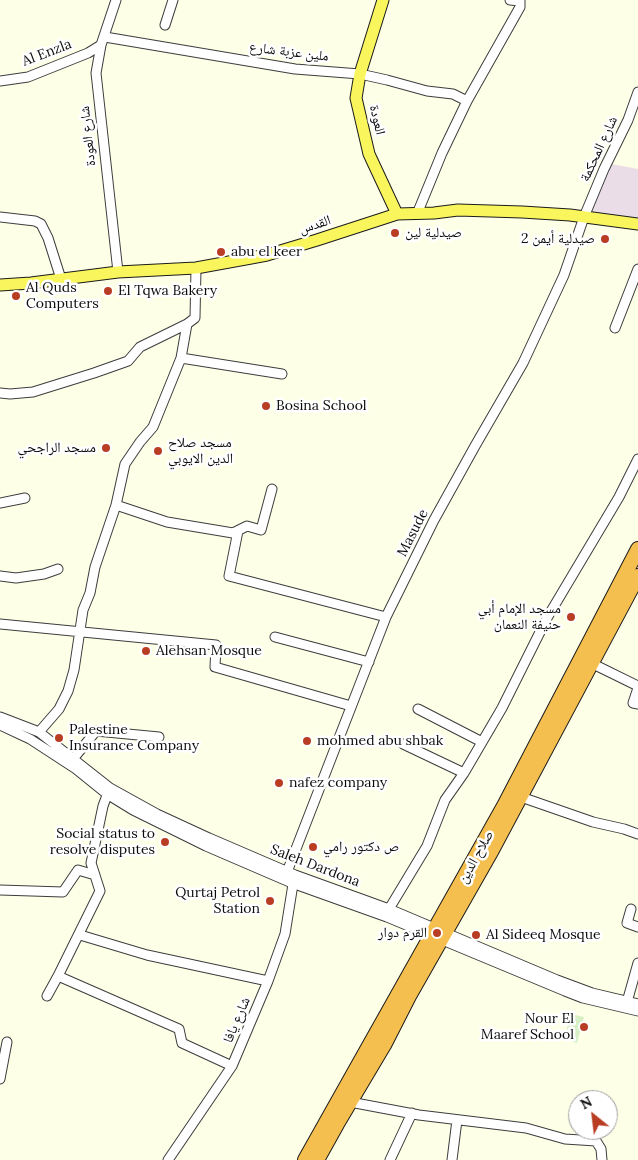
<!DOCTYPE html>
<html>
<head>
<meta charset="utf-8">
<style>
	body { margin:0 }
	#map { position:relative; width:638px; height:1160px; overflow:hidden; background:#feffe7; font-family:Lora,serif }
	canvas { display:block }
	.north { position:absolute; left:568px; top:1090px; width:50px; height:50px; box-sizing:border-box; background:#fff; border:1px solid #9d9d9d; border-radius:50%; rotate:331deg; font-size:14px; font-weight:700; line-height:20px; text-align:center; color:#0a0a0a }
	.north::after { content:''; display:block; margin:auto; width:18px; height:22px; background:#b93d23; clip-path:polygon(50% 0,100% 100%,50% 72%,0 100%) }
</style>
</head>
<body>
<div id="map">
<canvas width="638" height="1160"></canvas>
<div class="north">N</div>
</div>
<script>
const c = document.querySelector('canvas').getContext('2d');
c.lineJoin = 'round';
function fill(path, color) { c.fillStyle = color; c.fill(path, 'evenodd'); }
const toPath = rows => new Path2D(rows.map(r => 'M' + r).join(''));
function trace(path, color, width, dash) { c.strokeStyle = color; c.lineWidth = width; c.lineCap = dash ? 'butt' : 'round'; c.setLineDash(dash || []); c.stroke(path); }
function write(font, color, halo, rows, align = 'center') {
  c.font = font + ' Lora,"Noto Naskh Arabic",serif'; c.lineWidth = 5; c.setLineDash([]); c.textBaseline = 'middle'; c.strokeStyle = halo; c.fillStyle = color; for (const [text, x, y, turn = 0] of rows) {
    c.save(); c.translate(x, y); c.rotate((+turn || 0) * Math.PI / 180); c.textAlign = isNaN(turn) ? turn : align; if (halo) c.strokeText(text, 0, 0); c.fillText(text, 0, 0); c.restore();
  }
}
fill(toPath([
	[606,163,638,169,638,223,589,216]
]), '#eadde8');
fill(toPath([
	[571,1014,584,1017,577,1043,564,1039]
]), '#d7efc4');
const minor = toPath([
	[116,0,101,45,96,73,118,272],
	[165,25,173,0],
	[105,37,295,69,360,74,387,80,427,91,453,94,467,101],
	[0,81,28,77,88,53,101,45],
	[417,214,442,153,467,101,520,7,520,1,510,0],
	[0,217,35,221,41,224,48,238,61,279],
	[615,328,638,269],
	[181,358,282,374],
	[0,393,10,394,33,392,94,373,128,361,140,347,187,324],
	[0,503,25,498],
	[116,505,167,522,233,533,247,526,261,530,272,489],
	[238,531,229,576,386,617],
	[0,576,16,578,44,574,58,569],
	[0,624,216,645,215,667,351,706],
	[275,637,369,662],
	[591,663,638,686],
	[638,688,633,703,638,704],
	[418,709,482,742],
	[0,717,39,732,110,788,157,814,209,838,295,875,389,909,557,980,592,993,638,1004],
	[0,725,30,739,76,769,107,794,133,810,206,846,292,883,387,917,565,991,583,998,638,1011],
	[39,732,59,709,68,691,74,670,83,610,90,593,95,567,116,505,125,464,140,442,153,427,181,358,187,324,195,318,196,268],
	[403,744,464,773],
	[73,759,96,731,159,737],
	[109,790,103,806,91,863,100,891,58,976,179,1029,182,1043,232,1066],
	[521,797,593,822,624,829,638,834],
	[287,872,386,617,434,520,475,446,523,363,564,275,584,217,604,169,628,120,638,92],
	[0,890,63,892,78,870,95,875],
	[389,909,427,846,445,800,464,773,502,708,547,618,619,497,638,459],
	[631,909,627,923,638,927],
	[80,935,147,955,268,981],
	[47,996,58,976],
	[627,1002,638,963],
	[0,1079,7,1042],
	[350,1102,419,1115,526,1128,565,1139,596,1141,601,1149,602,1160],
	[168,1160,232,1066,268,981,285,934,294,878],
	[390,1160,412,1113],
	[452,1160,457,1120]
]);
const major = toPath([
	[383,0,360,74,356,98,369,154,397,214],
	[0,285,31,283,118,272,196,268,251,258,267,255,317,240,397,214,434,213,458,210,522,212,570,215,638,224]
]);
const highway = toPath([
	[305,1160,504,806,638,549],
	[317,1160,337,1124,384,1045,409,996,492,850,638,576]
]);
trace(minor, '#3d3d3d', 11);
trace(major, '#1b1b1b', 13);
trace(highway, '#1b1b1b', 16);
trace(minor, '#fff', 9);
trace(major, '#f9f55d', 11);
trace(highway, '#f5bf4f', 14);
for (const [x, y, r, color] of [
	[395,233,5,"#b93d23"],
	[605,239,5,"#b93d23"],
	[221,252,5,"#b93d23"],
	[108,291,5,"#b93d23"],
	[16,296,5,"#b93d23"],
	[266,406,5,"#b93d23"],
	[106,448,5,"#b93d23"],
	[158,451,5,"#b93d23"],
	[571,617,5,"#b93d23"],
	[146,651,5,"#b93d23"],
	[59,738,5,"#b93d23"],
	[307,741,5,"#b93d23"],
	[279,783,5,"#b93d23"],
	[165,842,5,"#b93d23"],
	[313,847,5,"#b93d23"],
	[270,901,5,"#b93d23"],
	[437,933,5,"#b93d23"],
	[476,935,5,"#b93d23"],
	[584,1027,5,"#b93d23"]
]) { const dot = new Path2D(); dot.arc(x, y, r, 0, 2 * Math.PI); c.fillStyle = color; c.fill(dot); trace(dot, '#fff', 2); }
write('14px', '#0a0a0a', '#fff', [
	["ملين عزبة شارع",289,52,7],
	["Al Enzla",47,53,-21],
	["العودة",377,120,77],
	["شارع العودة",88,136,-96],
	["شارع المحكمة",599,149,-65],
	["القدس",315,225,-18],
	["Masude",413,533,-63],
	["صلاح الدين",476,857,-61],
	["Saleh Dardona",315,866,21],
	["شارع يافا",237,1020,-67]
]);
write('14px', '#0a0a0a', '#fff', [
	["صيدلية لين",405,233],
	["صيدلية أيمن 2",595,239,"right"],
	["abu el keer",231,252],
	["Al Quds",26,288],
	["Computers",26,304],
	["El Tqwa Bakery",118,291],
	["Bosina School",276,406],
	["مسجد صلاح",168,443],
	["الدين الايوبي",168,459],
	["مسجد الراجحي",96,448,"right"],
	["مسجد الإمام أبي",561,609,"right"],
	["حنيفة النعمان",561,625,"right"],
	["Alehsan Mosque",156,651],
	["Palestine",69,730],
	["Insurance Company",69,746],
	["mohmed abu shbak",317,741],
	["nafez company",289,783],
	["Social status to",155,834,"right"],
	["resolve disputes",155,850,"right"],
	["ص دكتور رامي",323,847],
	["Qurtaj Petrol",260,893,"right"],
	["Station",260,909,"right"],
	["القرم دوار",427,933,"right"],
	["Al Sideeq Mosque",486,935],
	["Nour El",574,1019,"right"],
	["Maaref School",574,1035,"right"]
], 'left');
</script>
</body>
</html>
